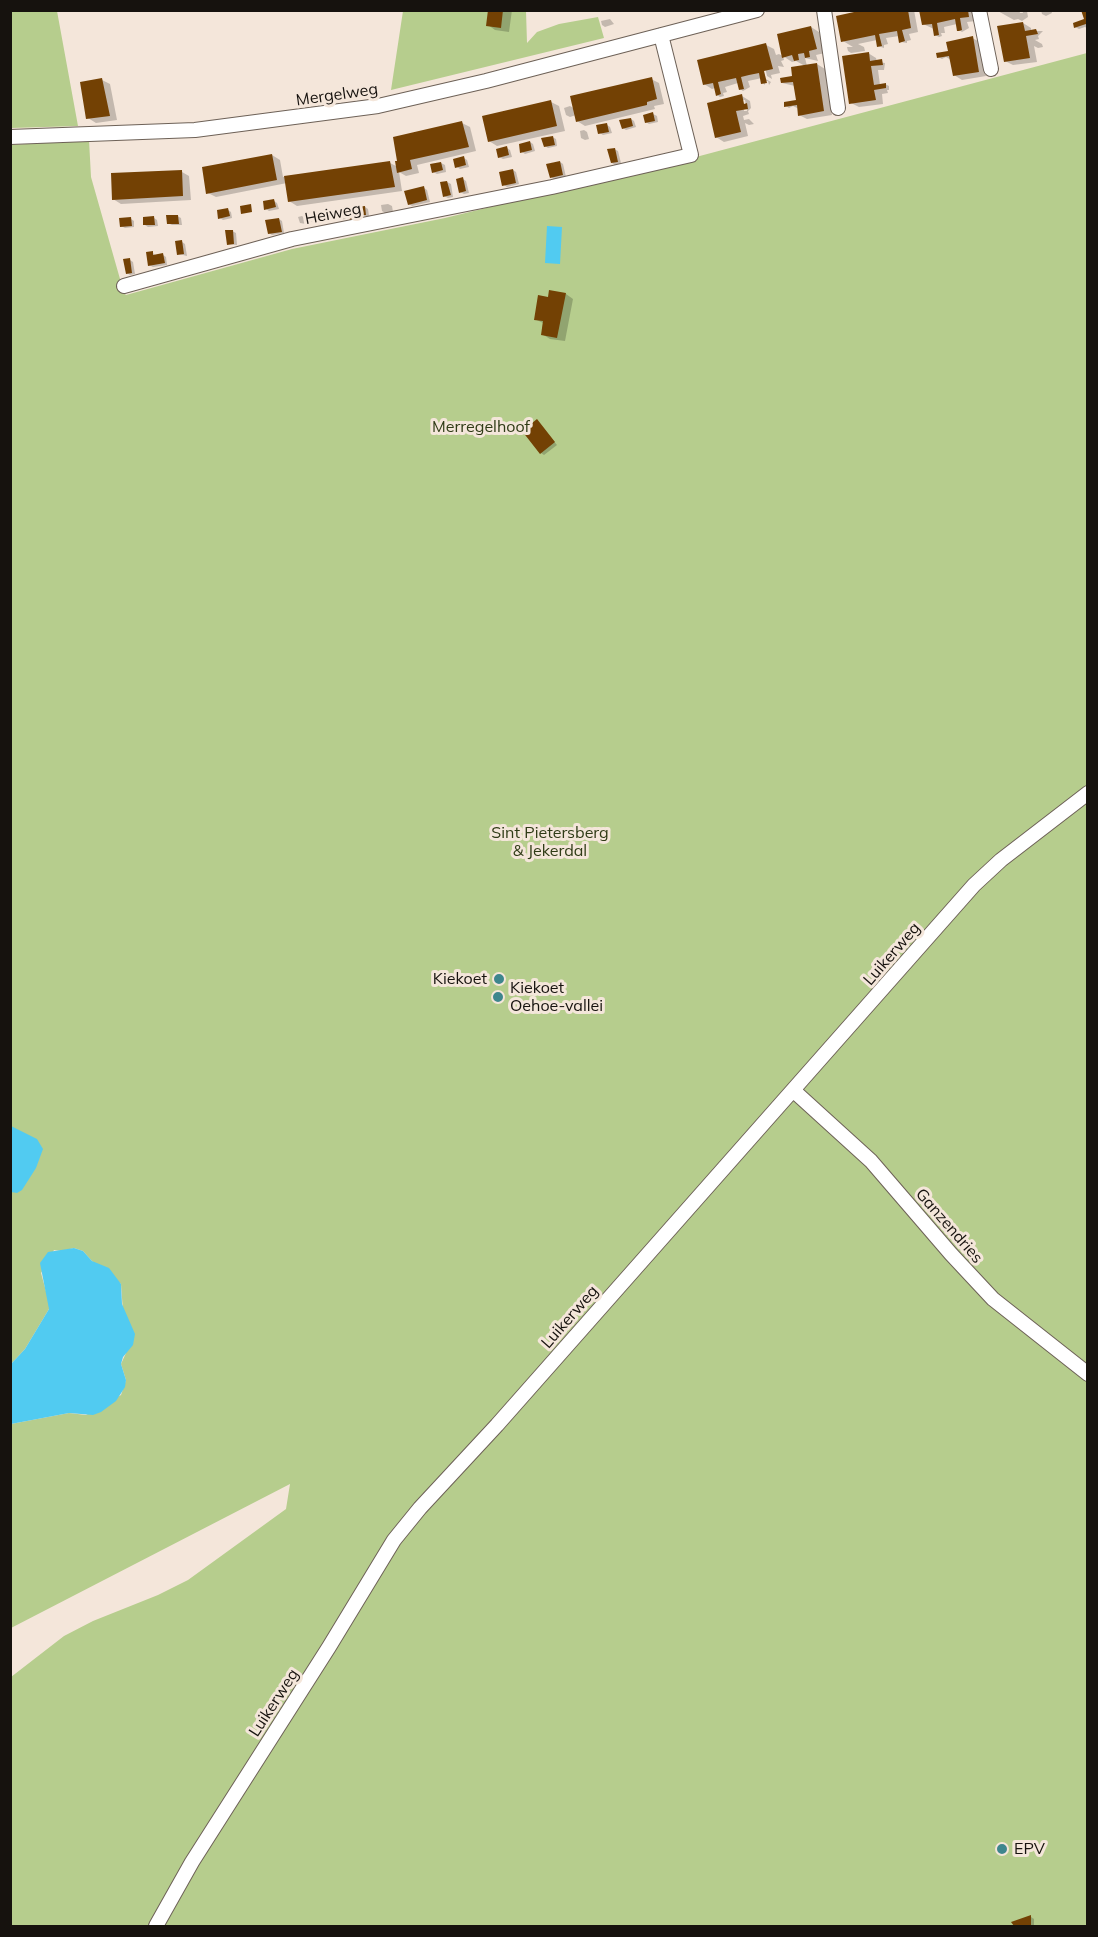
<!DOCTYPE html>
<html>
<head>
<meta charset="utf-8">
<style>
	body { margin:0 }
	#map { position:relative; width:1098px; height:1937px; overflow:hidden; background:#f4e6da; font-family:Mulish,sans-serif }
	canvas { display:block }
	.frame { position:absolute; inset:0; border:12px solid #16120e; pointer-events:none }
</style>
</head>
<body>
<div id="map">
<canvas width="1098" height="1937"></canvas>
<div class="frame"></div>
</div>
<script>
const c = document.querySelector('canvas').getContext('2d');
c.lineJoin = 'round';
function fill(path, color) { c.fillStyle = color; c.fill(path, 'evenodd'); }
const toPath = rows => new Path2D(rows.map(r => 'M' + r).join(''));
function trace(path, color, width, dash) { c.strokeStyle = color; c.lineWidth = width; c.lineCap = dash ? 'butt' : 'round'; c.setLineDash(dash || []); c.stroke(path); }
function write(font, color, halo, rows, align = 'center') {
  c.font = font + ' Mulish,sans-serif'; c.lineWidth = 6; c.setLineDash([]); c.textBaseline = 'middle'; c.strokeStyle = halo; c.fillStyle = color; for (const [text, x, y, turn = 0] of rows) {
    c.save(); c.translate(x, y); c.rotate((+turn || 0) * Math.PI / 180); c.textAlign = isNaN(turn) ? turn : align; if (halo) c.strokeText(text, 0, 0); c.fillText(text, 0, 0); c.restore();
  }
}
fill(toPath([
	[10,11,57,11,78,126,11,128],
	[403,11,526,11,527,43,537,32,559,24,598,17,604,38,391,90],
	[1087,53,1087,1926,11,1926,11,1677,64,1636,93,1621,158,1595,188,1580,286,1509,290,1484,11,1628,11,1424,69,1413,86,1415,121,1395,126,1380,121,1364,126,1353,121,1284,92,1261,83,1251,74,1248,62,1251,54,1250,41,1273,49,1302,49,1309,25,1349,11,1364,11,145,89,140,91,177,124,293,126,295,292,249,445,218,696,157]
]), '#b6cd8d');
fill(toPath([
	[547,226,562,227,560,264,545,263],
	[11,1126,37,1139,43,1149,36,1168,22,1190,17,1193,11,1192],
	[74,1248,83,1251,92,1261,109,1268,121,1284,122,1304,135,1334,133,1345,123,1357,121,1364,126,1380,125,1387,116,1401,101,1412,93,1415,69,1413,11,1424,11,1364,25,1349,49,1309,40,1263,48,1252]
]), '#51cbf1');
fill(toPath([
	[489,10,512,10,509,32,495,30,488,25],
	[871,10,914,10,918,32,909,34,911,40,907,41,907,43,901,42,899,36,886,38,888,44,884,45,884,48,878,46,877,40,858,44,864,47,865,51,851,53,848,51,847,47,853,47,843,41],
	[921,10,974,10,976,21,967,22,969,28,962,32,959,30,957,24,944,27,945,33,941,33,942,36,939,37,935,35,934,29,923,24],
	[996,10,1019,10,1020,13,1023,13,1022,10,1029,10,1027,11,1028,17,1022,21,1018,19,1014,20],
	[1041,10,1051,10,1052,13,1046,16,1042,14],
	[1088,10,1088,29,1085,27,1079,29,1075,27,1086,20],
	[610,19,614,24,605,27,602,25,601,21],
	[1023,23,1031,28,1031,31,1043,31,1038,36,1039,39,1035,40,1042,44,1043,47,1038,48,1034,46,1037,62,1013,65,1005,61],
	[811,27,819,32,825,53,816,55,818,61,805,58,807,66,817,64,825,69,832,115,807,119,799,115,799,109,793,106,789,108,786,106,797,101,795,86,782,83,794,77,805,66,796,61,792,62,783,56,784,60,781,61,784,67,778,66,780,73,771,75,772,79,767,76,764,63,764,78,771,82,769,85,768,81,765,81,765,85,763,83,762,78,748,81,750,87,743,91,740,89,738,83,725,87,727,92,723,93,724,96,720,97,717,95,715,88,712,89,704,84,766,45,774,49,776,55,779,54,784,57],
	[972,38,980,42,986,76,962,80,954,75,951,60,946,57,942,59,938,57],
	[868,53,876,58,877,62,885,63,884,70,878,70,880,85,885,84,889,86,889,90,887,90,888,93,882,94,883,104,859,107,851,103],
	[651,79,659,83,664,104,654,106,655,109,585,126,577,121,576,115,570,117,566,115,564,108,570,106,575,109],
	[102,80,110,84,117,120,96,123,88,118],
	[742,96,750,101,751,108,748,111,749,114,743,116,744,120,749,119,754,124,749,125,745,123,748,136,724,142,716,137],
	[742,100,745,100,747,111,744,111],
	[551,102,559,106,565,131,497,146,489,141],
	[653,114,657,116,658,122,649,124,646,122],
	[631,119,634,121,636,127,626,130,623,128],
	[462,123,470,127,476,151,417,165,419,173,406,176,399,172,402,191,297,206,289,201,287,183,216,197,208,193,272,155,280,160,283,177,390,163,398,167],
	[607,125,610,127,612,133,603,135,600,133],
	[584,130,587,132,589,139,585,140,581,138,580,131],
	[552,137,556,139,557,146,548,148,545,146],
	[530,142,533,144,535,151,525,154,522,152],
	[507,148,510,150,512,157,503,159,499,157],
	[614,149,618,151,621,163,615,165,612,163],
	[464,158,467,160,469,167,460,169,457,167],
	[560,162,563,164,566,177,554,179,551,177],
	[441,163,445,165,446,172,437,174,433,172],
	[513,170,516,172,519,184,507,187,504,185],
	[182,172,189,176,191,200,121,204,113,199],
	[463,179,466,181,469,193,464,194,460,192],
	[447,182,451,184,453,197,448,198,444,196],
	[424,188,427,190,430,202,412,206,409,204],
	[274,201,277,203,279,209,269,211,266,209],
	[388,204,392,206,393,212,385,213,382,211,381,205],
	[365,207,368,209,369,216,364,216,365,222,357,214],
	[228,210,231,212,232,218,223,220,220,218],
	[341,210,345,212,346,219,338,220,334,218],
	[317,214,321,216,322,222,314,223,311,221,310,215],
	[177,216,181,218,182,225,172,225,168,223],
	[302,216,305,218,306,224,300,223,298,217],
	[154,218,157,220,158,226,148,227,145,225],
	[131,219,134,221,134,227,125,228,121,226],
	[279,219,282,221,284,233,272,235,269,233],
	[232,231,236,233,237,245,228,244],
	[182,242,185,244,187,256,179,254],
	[152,252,156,256,163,255,166,257,167,265,153,267,149,265],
	[130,260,133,262,135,274,130,275,127,273],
	[566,294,573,299,565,341,550,339,542,334,543,323,535,319,549,299],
	[537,421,557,445,544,455,541,453],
	[1031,1917,1034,1919,1034,1926,1016,1926,1013,1923]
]), '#0003');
fill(toPath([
	[488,10,503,10,501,28,486,26],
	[863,10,908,10,911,28,902,30,905,41,899,43,897,31,879,34,882,46,877,47,875,35,841,42,836,16],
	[919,10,968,10,969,17,960,18,962,30,959,31,957,31,955,19,937,23,939,35,934,36,932,24,922,25],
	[1081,10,1088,10,1088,28,1086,24,1074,28,1073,23,1084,19],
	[1023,22,1025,31,1036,29,1038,34,1026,36,1030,58,1004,62,997,26],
	[811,26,817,49,809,51,810,57,805,58,804,53,798,54,799,60,794,61,792,55,782,58,777,34],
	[973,36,979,72,953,76,949,56,937,58,936,53,948,51,946,42],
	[766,43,773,69,764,71,767,83,761,84,759,73,749,75,741,77,744,89,739,90,736,78,718,82,721,94,716,96,713,83,703,85,697,60],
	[869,52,870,61,882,59,883,65,871,66,874,85,886,83,886,88,874,90,876,100,849,104,842,56],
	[817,63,824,111,798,116,797,105,784,107,784,102,796,100,793,82,781,83,780,78,792,76,791,67],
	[652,77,657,99,647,102,647,105,576,122,570,96],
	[102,78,110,116,86,119,80,82],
	[742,94,744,104,747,103,748,109,736,111,741,132,715,138,707,103],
	[551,100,557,126,488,142,482,116],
	[653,112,655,121,645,123,643,115],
	[631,118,633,126,622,129,619,120],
	[462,121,469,147,410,160,412,169,397,173,395,161,397,161,393,137],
	[607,123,609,132,598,134,596,125],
	[553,136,555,145,544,147,541,138],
	[530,141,532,150,520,153,519,144],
	[507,146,509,155,498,158,496,149],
	[615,148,618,162,611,163,607,149],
	[272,154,277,180,206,194,202,167],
	[464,156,466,165,455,168,453,159],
	[390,161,395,187,288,202,284,176],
	[560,161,563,175,550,178,546,164],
	[441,162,443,170,432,173,430,164],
	[513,169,516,183,502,186,499,172],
	[182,170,183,196,112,200,111,173],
	[463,177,466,191,459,193,456,179],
	[447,181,451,195,443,197,440,182],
	[424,186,427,200,408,205,404,191],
	[274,199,276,207,264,210,263,201],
	[251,204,252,212,241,214,240,206],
	[365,206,366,215,361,215,362,220,350,222,349,213,356,212,355,207],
	[228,208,230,216,218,219,217,210],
	[342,209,343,218,333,219,331,210],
	[166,215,178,215,179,224,167,224],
	[154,216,155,225,143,225,143,217],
	[131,217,132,226,120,227,119,218],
	[279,218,282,232,268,234,265,220],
	[225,230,233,230,234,244,227,245],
	[182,240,184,254,177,255,175,241],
	[153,251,153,255,163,253,165,263,148,266,146,252],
	[130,258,132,273,126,274,123,259],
	[549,290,566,293,557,338,541,335,543,321,534,320,538,295,548,297],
	[537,419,555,442,540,454,522,431],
	[1031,1915,1031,1926,1014,1926,1011,1922]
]), '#734104');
const street = toPath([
	[824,10,838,108],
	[979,10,991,69],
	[10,137,195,130,378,106,486,81,757,10],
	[124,286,292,239,552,187,691,155,661,35],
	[794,1091,871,1161,951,1254,993,1299,1088,1374],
	[156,1926,192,1862,329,1647,394,1540,420,1508,497,1425,974,885,1001,860,1088,793]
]);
trace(street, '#6d6157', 16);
trace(street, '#fff', 14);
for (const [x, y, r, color] of [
	[499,979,6,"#3e868d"],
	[498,997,6,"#3e868d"],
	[1002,1849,6,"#3e868d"]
]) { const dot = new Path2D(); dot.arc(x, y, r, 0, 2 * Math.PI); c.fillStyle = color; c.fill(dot); trace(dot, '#f4e6da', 2); }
write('16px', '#16120e', '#f4e6da', [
	["Mergelweg",337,95,-8],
	["Heiweg",333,214,-11],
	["Luikerweg",892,954,-49],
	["Ganzendries",949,1226,49],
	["Luikerweg",570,1317,-49],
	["Luikerweg",274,1703,-57]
]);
write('16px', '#2f3b16', '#f4e6da', [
	["Merregelhoof",481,427],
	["Sint Pietersberg",550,833],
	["& Jekerdal",550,851]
]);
write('16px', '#16120e', '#f4e6da', [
	["Kiekoet",487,979,"right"],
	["Kiekoet",510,988],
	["Oehoe-vallei",510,1006],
	["EPV",1014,1849]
], 'left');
</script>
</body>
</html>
